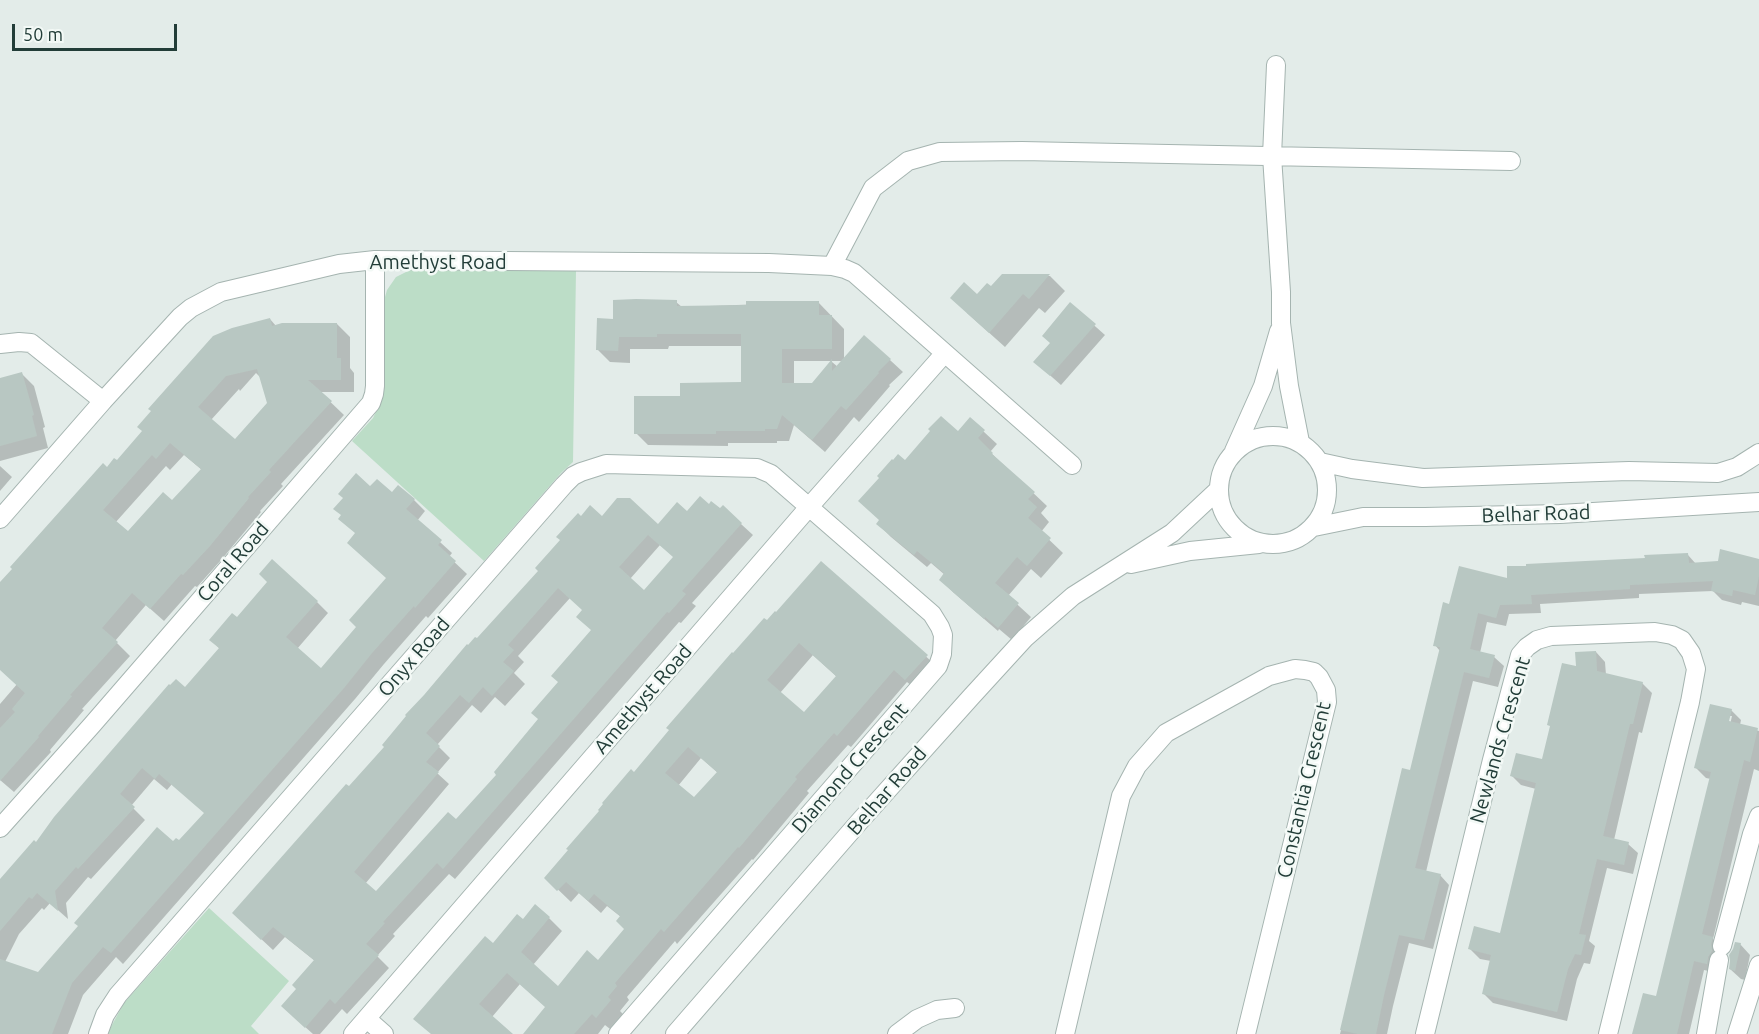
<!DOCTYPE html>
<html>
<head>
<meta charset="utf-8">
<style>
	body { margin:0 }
	#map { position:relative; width:1759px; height:1034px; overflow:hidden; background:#e3ece9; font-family:Ubuntu,sans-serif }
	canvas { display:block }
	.scale { position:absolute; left:12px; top:24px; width:165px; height:27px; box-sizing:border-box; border:3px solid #223d38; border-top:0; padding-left:8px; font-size:18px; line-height:21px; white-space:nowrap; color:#223d38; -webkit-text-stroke:4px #f3f9f6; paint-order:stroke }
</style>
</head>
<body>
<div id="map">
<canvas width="1759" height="1034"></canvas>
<div class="scale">50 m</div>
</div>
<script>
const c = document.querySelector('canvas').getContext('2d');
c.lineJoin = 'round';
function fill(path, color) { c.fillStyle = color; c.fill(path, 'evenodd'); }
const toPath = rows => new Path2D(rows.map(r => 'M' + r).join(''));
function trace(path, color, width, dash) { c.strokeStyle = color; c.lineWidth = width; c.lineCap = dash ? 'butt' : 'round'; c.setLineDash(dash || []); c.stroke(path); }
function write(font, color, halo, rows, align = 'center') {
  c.font = font + ' Ubuntu,sans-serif'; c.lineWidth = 5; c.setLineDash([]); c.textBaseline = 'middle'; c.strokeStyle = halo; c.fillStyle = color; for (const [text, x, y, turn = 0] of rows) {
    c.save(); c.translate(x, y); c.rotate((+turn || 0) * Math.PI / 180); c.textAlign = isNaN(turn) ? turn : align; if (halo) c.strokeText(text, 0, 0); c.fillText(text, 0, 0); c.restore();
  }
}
fill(toPath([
	[410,270,576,271,573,462,561,473,484,561,352,441,373,418,383,397,384,389,385,297,387,290,396,277],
	[209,908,289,981,251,1026,259,1034,107,1034,124,1003]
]), '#bcddc7');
fill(toPath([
	[1003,275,1050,276,1065,291,1045,313,1039,308,1005,347,967,313,977,296,992,289],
	[676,302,682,307,818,302,844,329,844,360,865,337,903,372,889,385,890,386,859,422,854,417,825,452,794,425,789,441,777,441,777,443,728,443,728,446,648,445,636,433,682,398,742,384,742,346,669,346,668,349,630,349,630,363,610,362,598,350,615,320],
	[794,361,843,361,838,367,832,362,813,384,794,384],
	[1070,304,1105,335,1061,385,1035,362,1052,343],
	[270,319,276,326,337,324,350,337,350,368,354,373,354,392,320,392,344,415,281,484,283,486,260,511,261,512,222,559,197,587,195,586,164,621,146,605,115,641,130,656,82,709,84,710,50,750,51,752,14,792,0,780,0,704,18,683,0,667,0,585,107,469,117,462],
	[256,373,262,379,268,403,235,441,211,420,239,389,240,391],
	[184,455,202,470,172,502,128,533,115,523,166,466,170,470],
	[22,374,34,386,45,427,43,428,48,448,0,461,0,379],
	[970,419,997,444,990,452,1047,506,1041,513,1049,522,1041,532,1063,553,1041,578,1031,569,1008,596,1031,617,1012,640,999,629,998,631,954,593,941,580,945,575,931,563,927,567,891,537,878,524,905,462,958,433],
	[0,466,12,477,0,491],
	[370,488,414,500,425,511,417,521,452,553,449,557,467,574,428,618,426,616,384,664,355,699,123,964,116,957,83,995,68,1034,0,1034,0,882,185,689,220,649,211,640,237,619,317,602,328,613,297,649,321,670,358,627,388,579,357,534],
	[154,779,167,790,172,784,205,813,179,843,173,843,39,974,5,962,19,934,42,908,44,910,50,903,68,919,66,903,88,877,91,879,145,820,131,806],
	[709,506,741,524,753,535,692,603,696,606,681,623,679,622,455,879,449,874,393,934,395,936,377,956,389,968,347,1014,342,1009,320,1034,313,1034,294,1017,298,989,315,961,285,937,273,950,245,924,349,788,540,571,581,518,602,518,658,526,687,513],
	[660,545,675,558,644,592,630,579],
	[570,598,584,610,593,630,560,682,539,720,498,775,456,821,376,893,365,884,449,784,437,773,450,758,437,745,472,705,481,713,495,697,505,706,525,684,514,673,524,662,518,656],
	[1688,555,1696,564,1759,560,1759,606,1742,602,1741,605,1722,600,1713,591,1639,594,1639,598,1540,604,1541,613,1509,614,1506,626,1487,622,1480,653,1494,657,1504,666,1498,687,1473,681,1434,838,1426,872,1440,875,1449,885,1433,949,1409,943,1393,1006,1387,1034,1340,1034,1411,771,1440,651,1435,645,1450,605,1509,580],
	[821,563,940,669,919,692,907,682,851,747,848,745,807,791,809,793,753,860,752,859,677,944,675,941,627,997,629,1000,620,1011,623,1014,610,1029,605,1025,598,1034,525,1034,547,1008,520,984,492,1017,511,1034,433,1034,493,946,523,921,549,918,562,931,533,965,558,988,598,962,626,929,621,917,607,906,601,913,579,893,571,902,546,878,733,655,768,622],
	[813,655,837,677,804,714,780,693],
	[701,758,718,773,695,799,678,786],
	[1596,652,1605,662,1606,675,1642,683,1652,693,1642,733,1639,732,1614,840,1628,844,1638,853,1633,874,1607,868,1589,941,1595,946,1590,964,1584,963,1577,979,1567,1021,1493,1003,1483,993,1491,961,1480,959,1470,949,1501,934,1536,789,1521,785,1512,776,1543,761,1578,668],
	[1731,710,1741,720,1740,725,1759,731,1759,771,1754,769,1713,939,1722,948,1717,973,1704,970,1689,1034,1634,1034,1657,998,1711,779,1706,778,1696,768],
	[1729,716,1732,716,1729,729],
	[1740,944,1750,955,1745,980,1741,979,1730,969]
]), '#0003');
fill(toPath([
	[1002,274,1050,274,1029,299,1023,294,989,333,950,298,964,282,977,294,987,283,991,286],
	[636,299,677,300,677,306,746,305,746,301,819,301,819,315,832,315,832,349,782,349,782,383,812,383,832,359,832,371,864,335,891,359,878,372,879,373,846,410,841,406,812,440,782,415,777,429,765,429,765,431,716,431,716,434,634,434,634,396,680,396,680,383,741,382,741,334,657,334,657,337,619,337,618,351,596,350,597,318,613,319,613,300],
	[1070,302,1096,324,1050,376,1033,362,1050,343,1042,336],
	[270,318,272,326,282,323,337,323,337,358,341,358,341,380,308,380,332,401,269,470,271,472,248,497,249,498,210,546,183,575,181,574,150,609,132,593,102,628,118,642,70,695,72,696,38,736,39,737,0,781,0,728,15,712,12,709,25,693,0,670,0,582,12,569,10,567,103,463,107,467,114,458,117,460,142,431,137,427,151,411,148,409,213,336,232,328],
	[257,369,267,403,235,439,198,407,226,376],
	[170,443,201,469,172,500,163,492,128,531,103,510,152,455,156,459],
	[22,372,34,415,32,416,37,436,0,446,0,378],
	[941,416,958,431,970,417,985,430,978,438,993,453,992,454,1035,492,1028,499,1037,507,1028,518,1051,538,1027,566,1017,557,995,583,1019,603,998,628,985,617,984,619,939,580,944,573,917,551,914,555,876,524,879,520,858,501,879,478,877,476,892,459,893,460,898,454,905,460,930,431,928,429],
	[356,473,370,486,377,479,392,492,398,485,415,499,406,509,442,540,438,545,456,561,415,608,414,606,372,653,344,688,111,953,103,947,72,983,52,1034,0,1034,0,959,38,972,78,926,74,923,157,827,173,841,176,838,179,840,204,813,159,774,155,779,142,768,120,794,135,807,78,869,76,867,55,891,58,911,37,893,32,899,29,897,0,931,0,879,34,840,36,842,54,817,169,684,170,685,176,679,185,687,219,648,209,640,232,613,237,617,267,582,259,574,272,559,318,601,286,637,321,668,356,627,349,620,386,578,347,543,355,533,338,519,341,515,333,509,343,498,338,494],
	[700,496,709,504,711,501,720,508,723,505,742,523,682,591,686,594,669,613,667,612,443,869,437,863,383,922,385,923,366,944,379,955,335,1004,330,999,305,1028,281,1006,296,989,292,985,314,960,273,927,261,940,232,913,346,784,349,786,384,747,382,745,406,716,405,715,424,695,467,644,468,645,475,637,477,638,538,571,535,568,560,540,556,537,578,513,581,516,590,505,602,516,617,498,630,498,658,524,677,502,687,511],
	[656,526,648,535,673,557,644,590,619,567],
	[558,588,582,610,576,617,591,630,551,676,558,682,531,713,538,719,494,772,496,775,456,819,448,812,376,891,354,872,439,772,426,762,440,746,426,733,460,695,469,703,483,687,492,696,514,671,503,662,514,650,508,645],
	[1720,549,1759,559,1759,576,1755,595,1733,590,1732,596,1711,591,1713,581,1630,585,1630,589,1531,595,1532,604,1500,605,1496,618,1478,613,1470,649,1495,655,1489,678,1464,672,1415,868,1441,874,1424,940,1399,935,1384,995,1376,1034,1358,1034,1340,1030,1402,768,1410,770,1425,708,1440,647,1433,646,1443,602,1449,604,1459,566,1507,578,1507,566,1526,566,1526,564,1645,558,1644,555,1688,553,1689,563,1718,561],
	[821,561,928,655,905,680,894,670,837,736,834,733,795,777,797,779,739,848,738,847,664,932,661,929,615,983,617,986,608,997,611,1000,596,1018,592,1014,574,1034,523,1034,545,1007,507,973,479,1004,513,1034,431,1034,413,1019,485,936,493,943,517,914,523,919,535,904,550,917,521,952,558,986,587,950,598,960,624,929,616,921,620,916,594,894,588,901,566,882,557,891,544,878,568,850,566,849,599,811,598,810,603,804,602,803,631,769,634,772,669,730,666,728,732,652,733,653,764,618,767,620,775,611,776,612],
	[799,643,836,676,804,712,767,680],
	[688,747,717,772,694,797,665,773],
	[1596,651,1597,671,1643,682,1633,724,1630,724,1603,836,1629,842,1624,865,1597,859,1579,934,1586,935,1581,955,1575,954,1568,969,1557,1012,1482,994,1491,955,1468,949,1474,926,1500,933,1536,783,1510,776,1516,753,1542,759,1550,726,1547,725,1562,663,1576,666,1575,652],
	[1710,704,1732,709,1729,721,1758,728,1750,762,1744,760,1702,934,1713,937,1711,944,1712,951,1708,957,1707,964,1694,961,1677,1034,1632,1034,1643,993,1656,996,1706,792,1711,772,1694,768],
	[1735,942,1741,943,1735,971,1729,969,1730,961,1729,955,1733,949]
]), '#b8c7c2');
const minor = toPath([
	[1276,65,1272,156,1281,292,1281,323,1289,386,1300,442],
	[832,266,873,188,908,161,940,152,1022,151,1511,161],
	[0,344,19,342,31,343,103,401],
	'1219 490a54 54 0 1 1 108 0a54 54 0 1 1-108 0Z',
	[1234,451,1263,386,1279,331],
	[1320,462,1352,469,1423,478,1629,471,1718,473,1737,467,1759,453],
	[0,519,103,401,180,317,191,308,221,292,339,264,375,260,769,263,832,266,845,269,854,273,1072,465],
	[1314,527,1363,517,1425,517,1560,514,1759,502],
	[1131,564,1190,551,1259,544],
	[0,828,92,725,371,403,374,394,375,386,375,260],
	[1722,946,1752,834,1759,816],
	[367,1019,384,1034],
	[98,1034,105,1015,118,995,564,485,573,476,581,472,606,464,757,468,771,474,932,614,940,627,943,635,942,654,938,666,618,1034],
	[353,1034,809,507,944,354],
	[675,1034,859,822,971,697,1025,638,1073,596,1172,533,1218,490],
	[897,1034,917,1019,937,1010,955,1008],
	[1065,1034,1121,796,1137,766,1166,733,1269,676,1295,669,1305,670,1314,672,1319,677,1326,690,1327,702,1246,1034],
	[1425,1034,1492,760,1520,655,1527,647,1537,640,1551,636,1655,632,1672,635,1682,640,1691,653,1696,669,1690,702,1608,1034],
	[1706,1034,1719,960],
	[1737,1034,1759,965]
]);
trace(minor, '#a5b4b0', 20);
trace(minor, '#fff', 18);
write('20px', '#223d38', '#f3f9f6', [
	["Amethyst Road",438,262],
	["Belhar Road",1536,514,-2],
	["Coral Road",233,562,-49],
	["Onyx Road",414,657,-49],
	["Amethyst Road",643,699,-49],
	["Newlands Crescent",1500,740,-74],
	["Diamond Crescent",850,768,-49],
	["Constantia Crescent",1304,790,-77],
	["Belhar Road",887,791,-49]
]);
</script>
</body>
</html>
